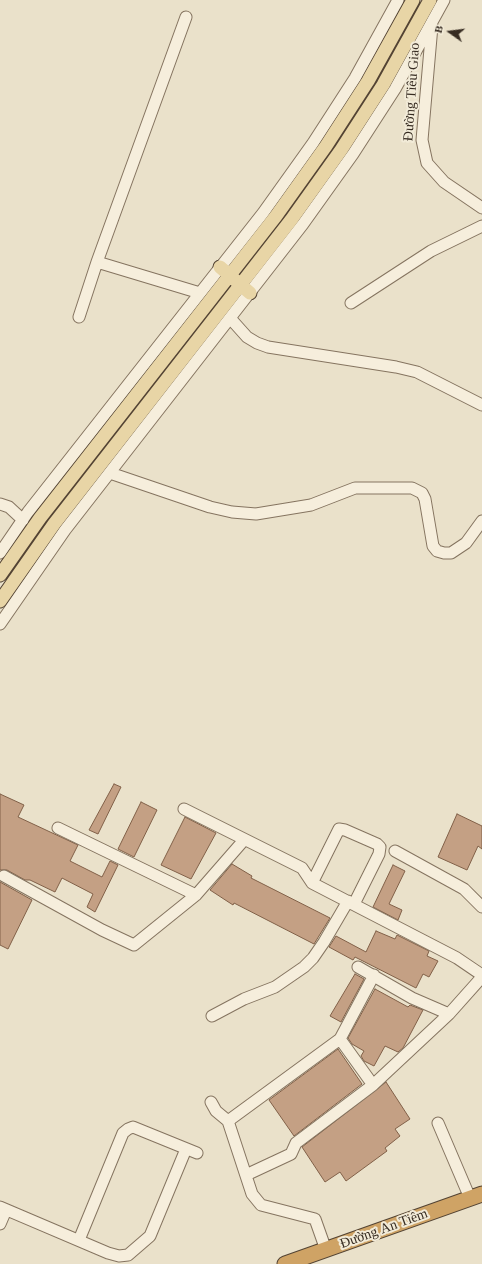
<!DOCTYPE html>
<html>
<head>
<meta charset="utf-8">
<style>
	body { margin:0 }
	#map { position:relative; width:482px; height:1264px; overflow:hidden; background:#eae1ca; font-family:Georgia,serif }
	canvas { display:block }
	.north { position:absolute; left:430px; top:12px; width:40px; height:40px; -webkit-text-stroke:3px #f2ebd8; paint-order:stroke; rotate:284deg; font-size:11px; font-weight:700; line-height:16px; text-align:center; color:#372c22 }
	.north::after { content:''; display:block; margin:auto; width:14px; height:18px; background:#372c22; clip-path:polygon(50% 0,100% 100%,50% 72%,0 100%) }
</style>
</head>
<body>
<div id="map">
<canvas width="482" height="1264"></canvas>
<div class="north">B</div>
</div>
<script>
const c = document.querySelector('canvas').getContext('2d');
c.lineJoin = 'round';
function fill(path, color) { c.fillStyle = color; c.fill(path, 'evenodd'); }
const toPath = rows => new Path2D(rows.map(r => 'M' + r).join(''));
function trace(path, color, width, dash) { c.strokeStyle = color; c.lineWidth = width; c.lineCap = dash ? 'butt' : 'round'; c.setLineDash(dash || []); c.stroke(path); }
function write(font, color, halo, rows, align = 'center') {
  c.font = font + ' Georgia,serif'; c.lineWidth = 4; c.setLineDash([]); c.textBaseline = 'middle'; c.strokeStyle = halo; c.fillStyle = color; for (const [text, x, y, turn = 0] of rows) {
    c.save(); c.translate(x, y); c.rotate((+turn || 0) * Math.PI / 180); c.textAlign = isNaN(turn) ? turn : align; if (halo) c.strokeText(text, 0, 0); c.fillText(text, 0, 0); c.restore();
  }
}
const building = toPath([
	[114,784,121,787,98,834,89,830,114,784],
	[0,794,24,805,18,817,78,845,70,861,102,877,110,861,118,865,95,912,87,907,93,894,62,878,55,892,30,880,25,880,7,870,0,870,0,794],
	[141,802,157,810,134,857,118,849,141,802],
	[457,814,482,826,482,849,478,846,467,870,438,857,457,814],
	[185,817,216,833,191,879,161,865,185,817],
	[232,864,252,876,251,878,330,918,314,944,234,903,233,905,210,890,232,864],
	[393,865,405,871,389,904,402,910,398,920,373,907,393,865],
	[0,882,32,900,8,949,0,945,0,882],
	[376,931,395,939,397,935,429,951,427,956,438,961,429,977,423,974,416,988,355,957,353,960,329,947,336,936,366,952,376,931],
	[355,974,364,979,341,1022,330,1016,355,974],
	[375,989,408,1007,410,1005,423,1010,403,1048,398,1052,385,1046,374,1066,364,1061,361,1056,364,1051,352,1044,348,1038,375,989],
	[338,1049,362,1084,294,1136,269,1100,338,1049],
	[386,1082,410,1119,395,1129,400,1136,385,1148,387,1151,346,1181,340,1172,325,1182,302,1147,386,1082]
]);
fill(building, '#c4a084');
trace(building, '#816048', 1);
const minor = toPath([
	[432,26,422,140,427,163,444,182,482,208],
	[97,262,200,293],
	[351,303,431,251,482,226],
	[79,317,97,262,186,17],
	[230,318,247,337,257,343,268,347,396,367,417,372,482,405],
	[110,473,210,507,232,512,256,514,311,505,355,488,412,488,422,493,425,499,433,546,437,551,444,553,451,553,466,543,482,521],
	[0,504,9,507,23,520],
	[0,553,28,512,263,213,313,143,355,78,398,0],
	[0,624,65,530,303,224,353,154,395,89,444,0],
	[184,809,302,868,312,883,457,958,482,975],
	[58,828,196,895],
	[395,851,464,889,482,907],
	[4,876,102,930,134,945,196,895,244,840],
	[312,883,339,829,345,830,377,844,380,847,379,854,354,904],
	[358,967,412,998,449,1014,482,977],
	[212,1016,244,999,275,987,304,967,313,958,324,942,348,901],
	[340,1039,373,1085],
	[211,1102,216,1111,228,1121,252,1194,261,1205,315,1219,326,1250],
	[228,1121,340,1039,374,975],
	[438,1123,470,1198],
	[246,1175,291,1154,296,1143,373,1085,449,1014],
	[0,1207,108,1253,119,1256,128,1255,150,1236,186,1149],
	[0,1224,6,1210],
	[79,1240,123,1133,128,1129,133,1127,197,1153]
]);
const major = toPath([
	[220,267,250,293],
	[0,575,40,518,276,216,326,146,368,81,413,0],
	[0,601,54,524,291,220,341,150,383,85,430,0]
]);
const highway = toPath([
	[285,1264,482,1194]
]);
trace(minor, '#857460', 13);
trace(major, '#534333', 15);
trace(highway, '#534333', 17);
trace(minor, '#f6eedc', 11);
trace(major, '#e8d5a6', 13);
trace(highway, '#cfa365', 15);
write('14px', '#372c22', '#f2ebd8', [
	["Đường Tiêu Giao",412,92,-86],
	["Đường An Tiêm",384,1229,-20]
]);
</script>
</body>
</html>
